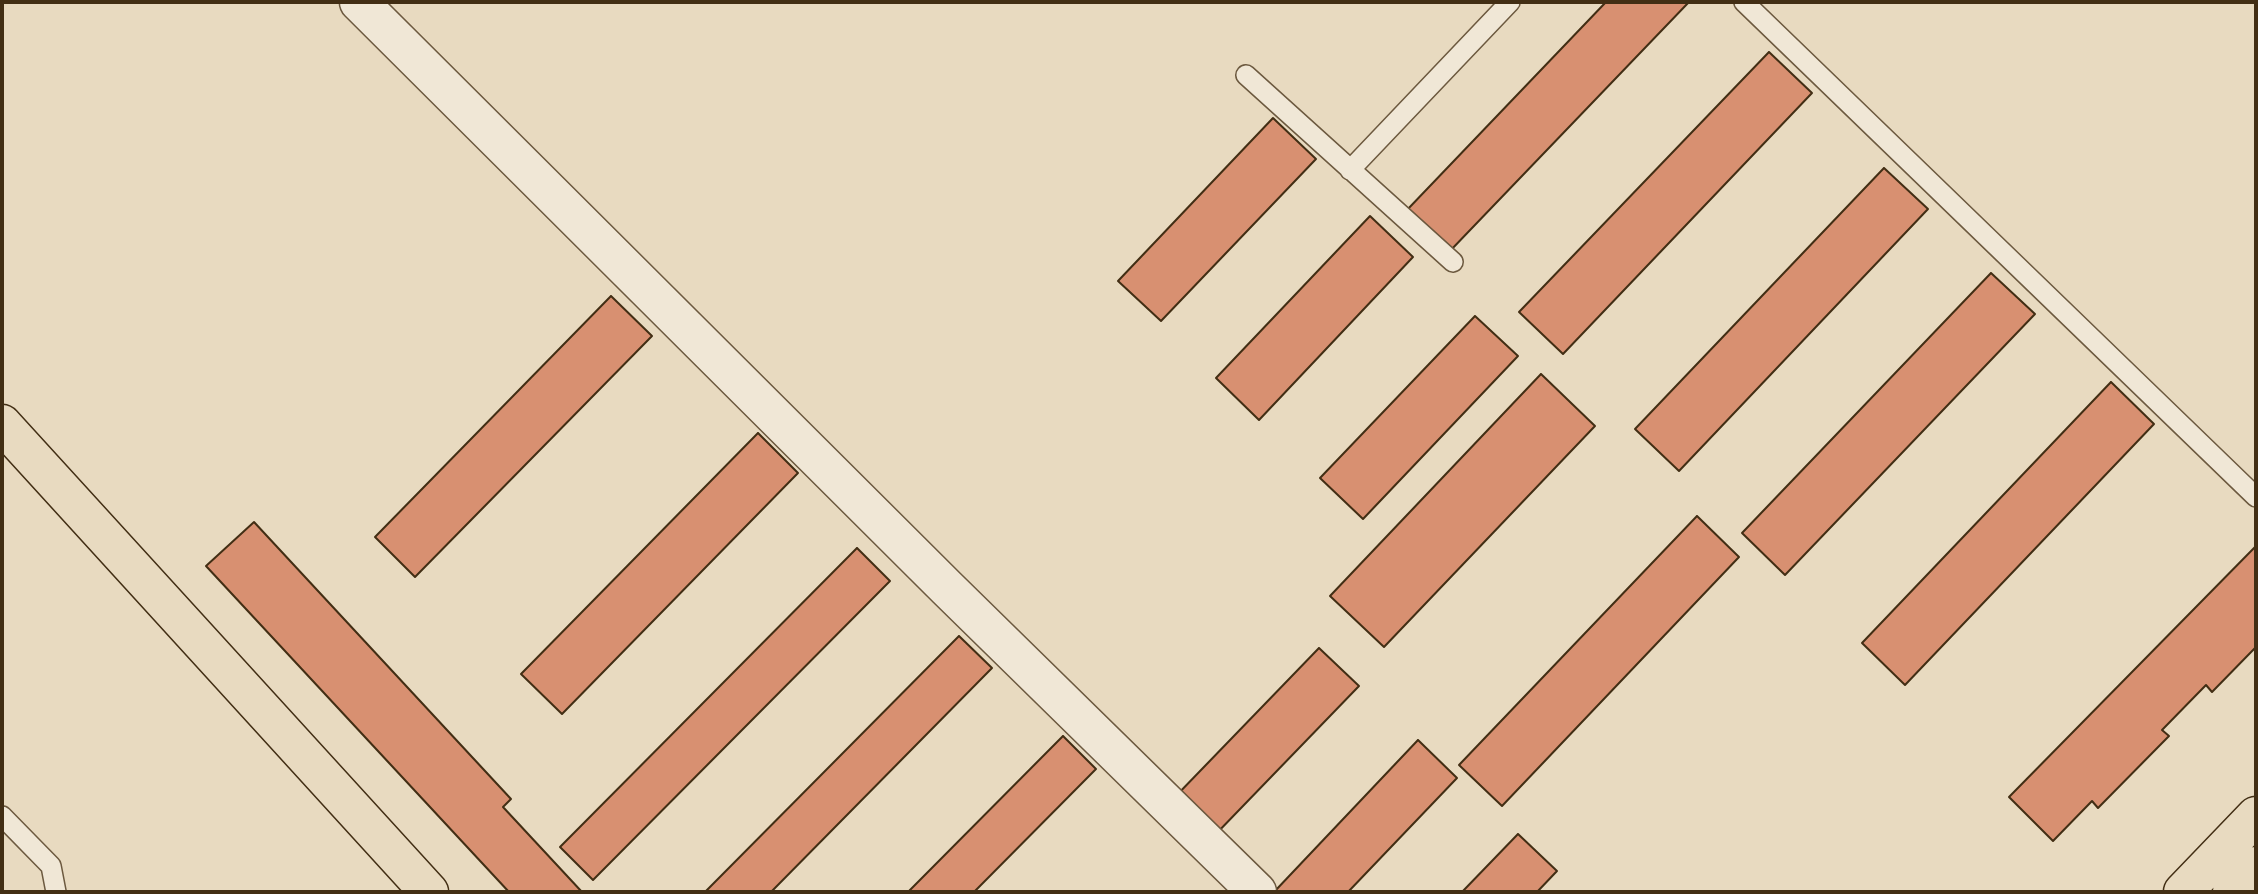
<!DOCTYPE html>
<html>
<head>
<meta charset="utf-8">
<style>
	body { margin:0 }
	#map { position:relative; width:2258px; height:894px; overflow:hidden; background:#e8dac0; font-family:"Gentium Book Plus",serif }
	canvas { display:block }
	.frame { position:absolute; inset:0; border:4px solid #422e14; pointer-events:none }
</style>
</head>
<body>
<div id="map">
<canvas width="2258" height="894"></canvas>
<div class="frame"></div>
</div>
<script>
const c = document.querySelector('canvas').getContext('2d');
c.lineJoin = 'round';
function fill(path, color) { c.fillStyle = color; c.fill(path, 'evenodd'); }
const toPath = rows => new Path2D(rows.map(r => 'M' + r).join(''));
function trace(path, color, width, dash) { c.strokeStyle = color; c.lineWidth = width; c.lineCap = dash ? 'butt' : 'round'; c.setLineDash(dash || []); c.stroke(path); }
const building = toPath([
	[1606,2,1689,2,1449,252,1406,211,1606,2],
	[1769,52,1812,93,1563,354,1519,312,1769,52],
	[1273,118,1316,159,1161,321,1118,281,1273,118],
	[1884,168,1928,209,1679,471,1635,429,1884,168],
	[1370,216,1413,257,1259,420,1216,378,1370,216],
	[1991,273,2035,314,1785,575,1742,533,1991,273],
	[611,296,652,336,415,577,375,537,611,296],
	[1475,316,1518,356,1363,519,1320,478,1475,316],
	[1541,374,1595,426,1384,647,1330,596,1541,374],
	[2111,382,2154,424,1905,685,1862,643,2111,382],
	[758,433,798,473,562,714,521,674,758,433],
	[1697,516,1739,557,1502,806,1459,765,1697,516],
	[254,522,511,799,503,807,582,892,509,892,206,566,254,522],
	[2256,546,2256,647,2212,692,2206,685,2162,730,2169,736,2098,808,2092,801,2053,841,2009,797,2256,546],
	[857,548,890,581,593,880,560,847,857,548],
	[959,636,992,668,771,892,705,892,959,636],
	[1319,648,1359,686,1213,837,1173,799,1319,648],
	[1063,736,1096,769,974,892,908,892,1063,736],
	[1418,740,1457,778,1348,892,1274,892,1418,740],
	[1518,834,1557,871,1537,892,1462,892,1518,834]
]);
fill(building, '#d89071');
trace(building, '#422e14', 2);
const lane = toPath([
	[1744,2,2256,497],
	[1246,75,1453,262],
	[1350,170,1510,2],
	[2,816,51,866,56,892]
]);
const street = toPath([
	[359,2,947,588,1257,892]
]);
const primary = toPath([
	[2,424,429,892],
	[2183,892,2256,816],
	[2232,892,2256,866]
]);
trace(lane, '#6c593f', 22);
trace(street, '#6c593f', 41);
trace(primary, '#422e14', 41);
trace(lane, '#f0e7d6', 19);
trace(street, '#f0e7d6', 38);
trace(primary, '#e8dac0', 38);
</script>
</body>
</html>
